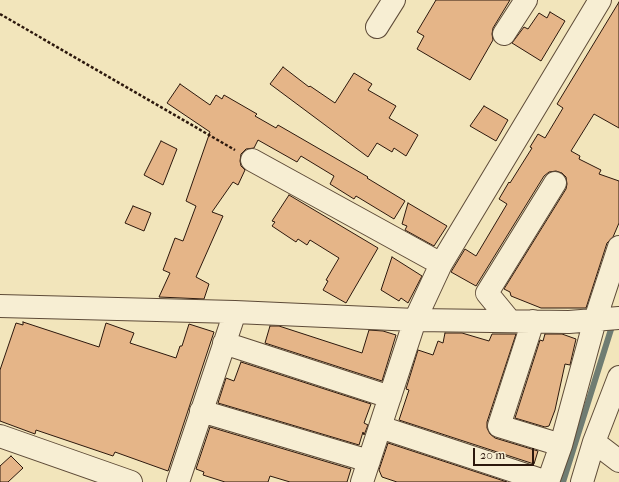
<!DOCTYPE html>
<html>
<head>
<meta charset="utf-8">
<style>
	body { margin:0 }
	#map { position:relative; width:619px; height:482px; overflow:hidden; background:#f2e5bb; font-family:"IM FELL French Canon",serif }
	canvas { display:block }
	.scale { position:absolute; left:473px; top:448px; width:61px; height:18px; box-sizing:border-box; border:2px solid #2c180d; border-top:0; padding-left:5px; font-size:12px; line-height:14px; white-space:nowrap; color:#2c180d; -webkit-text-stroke:3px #f7eed3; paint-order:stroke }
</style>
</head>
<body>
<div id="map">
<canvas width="619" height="482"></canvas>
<div class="scale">20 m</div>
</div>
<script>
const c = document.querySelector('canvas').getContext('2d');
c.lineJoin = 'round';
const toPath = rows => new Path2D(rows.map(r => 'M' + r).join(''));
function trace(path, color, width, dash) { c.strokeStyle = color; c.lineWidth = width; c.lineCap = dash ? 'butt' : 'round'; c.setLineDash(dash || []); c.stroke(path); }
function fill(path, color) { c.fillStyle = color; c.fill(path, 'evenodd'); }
trace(toPath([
	[563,482,613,323]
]), '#6f7c72', 6);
const building = toPath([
	[436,0,510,0,493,28,492,34,493,40,470,80,417,49,424,36,417,32,436,0],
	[619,2,619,128,594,114,571,151,580,156,579,159,601,170,599,174,619,181,619,223,613,237,607,243,586,308,541,308,511,296,510,292,504,289,566,189,567,184,566,177,562,173,556,171,549,172,544,176,476,286,451,272,465,249,476,256,507,204,499,199,509,182,510,183,532,148,530,147,538,134,545,138,563,108,557,104,619,2],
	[550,12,565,21,541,61,512,43,524,27,528,29,539,13,547,18,550,12],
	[283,67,309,87,310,86,335,103,354,73,372,84,368,90,396,106,389,118,418,135,406,156,394,148,392,152,377,143,368,157,270,84,283,67],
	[180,84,210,105,216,95,222,99,224,95,257,114,255,116,276,128,278,125,368,177,367,178,405,201,394,219,356,196,354,199,330,184,334,176,301,156,297,162,258,140,254,148,246,149,241,154,240,161,241,166,245,170,238,185,233,182,212,212,223,216,196,277,209,284,204,299,159,297,170,273,163,270,175,238,183,241,196,206,186,201,210,132,167,103,180,84],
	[484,106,508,120,496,141,470,126,484,106],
	[161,141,177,149,163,185,144,175,161,141],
	[289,195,378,248,346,303,323,290,328,281,326,280,339,258,310,240,307,245,298,239,296,242,272,226,275,222,272,221,289,195],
	[408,203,447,226,434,246,405,230,407,226,402,224,408,203],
	[133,206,151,213,144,231,125,223,133,206],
	[392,257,422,276,408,303,401,298,399,301,381,290,392,257],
	[23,322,99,347,106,323,134,333,130,343,176,358,180,346,182,346,189,324,214,332,168,471,115,452,113,456,36,430,35,434,0,421,0,370,16,323,23,325,23,322],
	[270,326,279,326,362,353,369,330,383,331,396,335,382,381,265,343,270,326],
	[445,333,462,333,489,341,492,334,516,334,487,422,487,428,490,434,495,438,538,451,534,464,399,420,409,390,406,389,418,350,433,355,438,341,443,343,445,333],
	[545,334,562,334,576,339,570,365,565,364,555,410,549,426,545,427,515,418,540,340,543,341,545,334],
	[241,362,371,404,364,423,368,425,364,435,363,432,359,445,218,403,226,378,234,381,241,362],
	[210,427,351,469,347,482,290,482,270,476,268,482,225,482,203,475,204,472,196,469,210,427],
	[388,443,507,482,397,482,382,477,379,470,388,443],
	[11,456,23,468,8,482,0,482,0,466,11,456]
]);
fill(building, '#e5b588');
trace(building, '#2c180d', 1);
const minor = toPath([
	[377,27,394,0],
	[504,34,526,0],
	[252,160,441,264],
	[0,306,235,312,415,320,569,322,619,318],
	[510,321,487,293,555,183],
	[533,321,499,426,561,445],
	[224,343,390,397],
	[201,411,369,461],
	[380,427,547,482],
	[0,436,131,482],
	[594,442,619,461],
	[178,482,235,312],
	[362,482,415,320,441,264,600,0],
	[548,482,561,445,595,320,619,247],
	[582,482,594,442,619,377]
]);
trace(minor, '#5e4b38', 24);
trace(toPath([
	[0,14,235,150]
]), '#2c180d', 2.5, [3, 2]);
trace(minor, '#f7eed3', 22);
</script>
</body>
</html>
